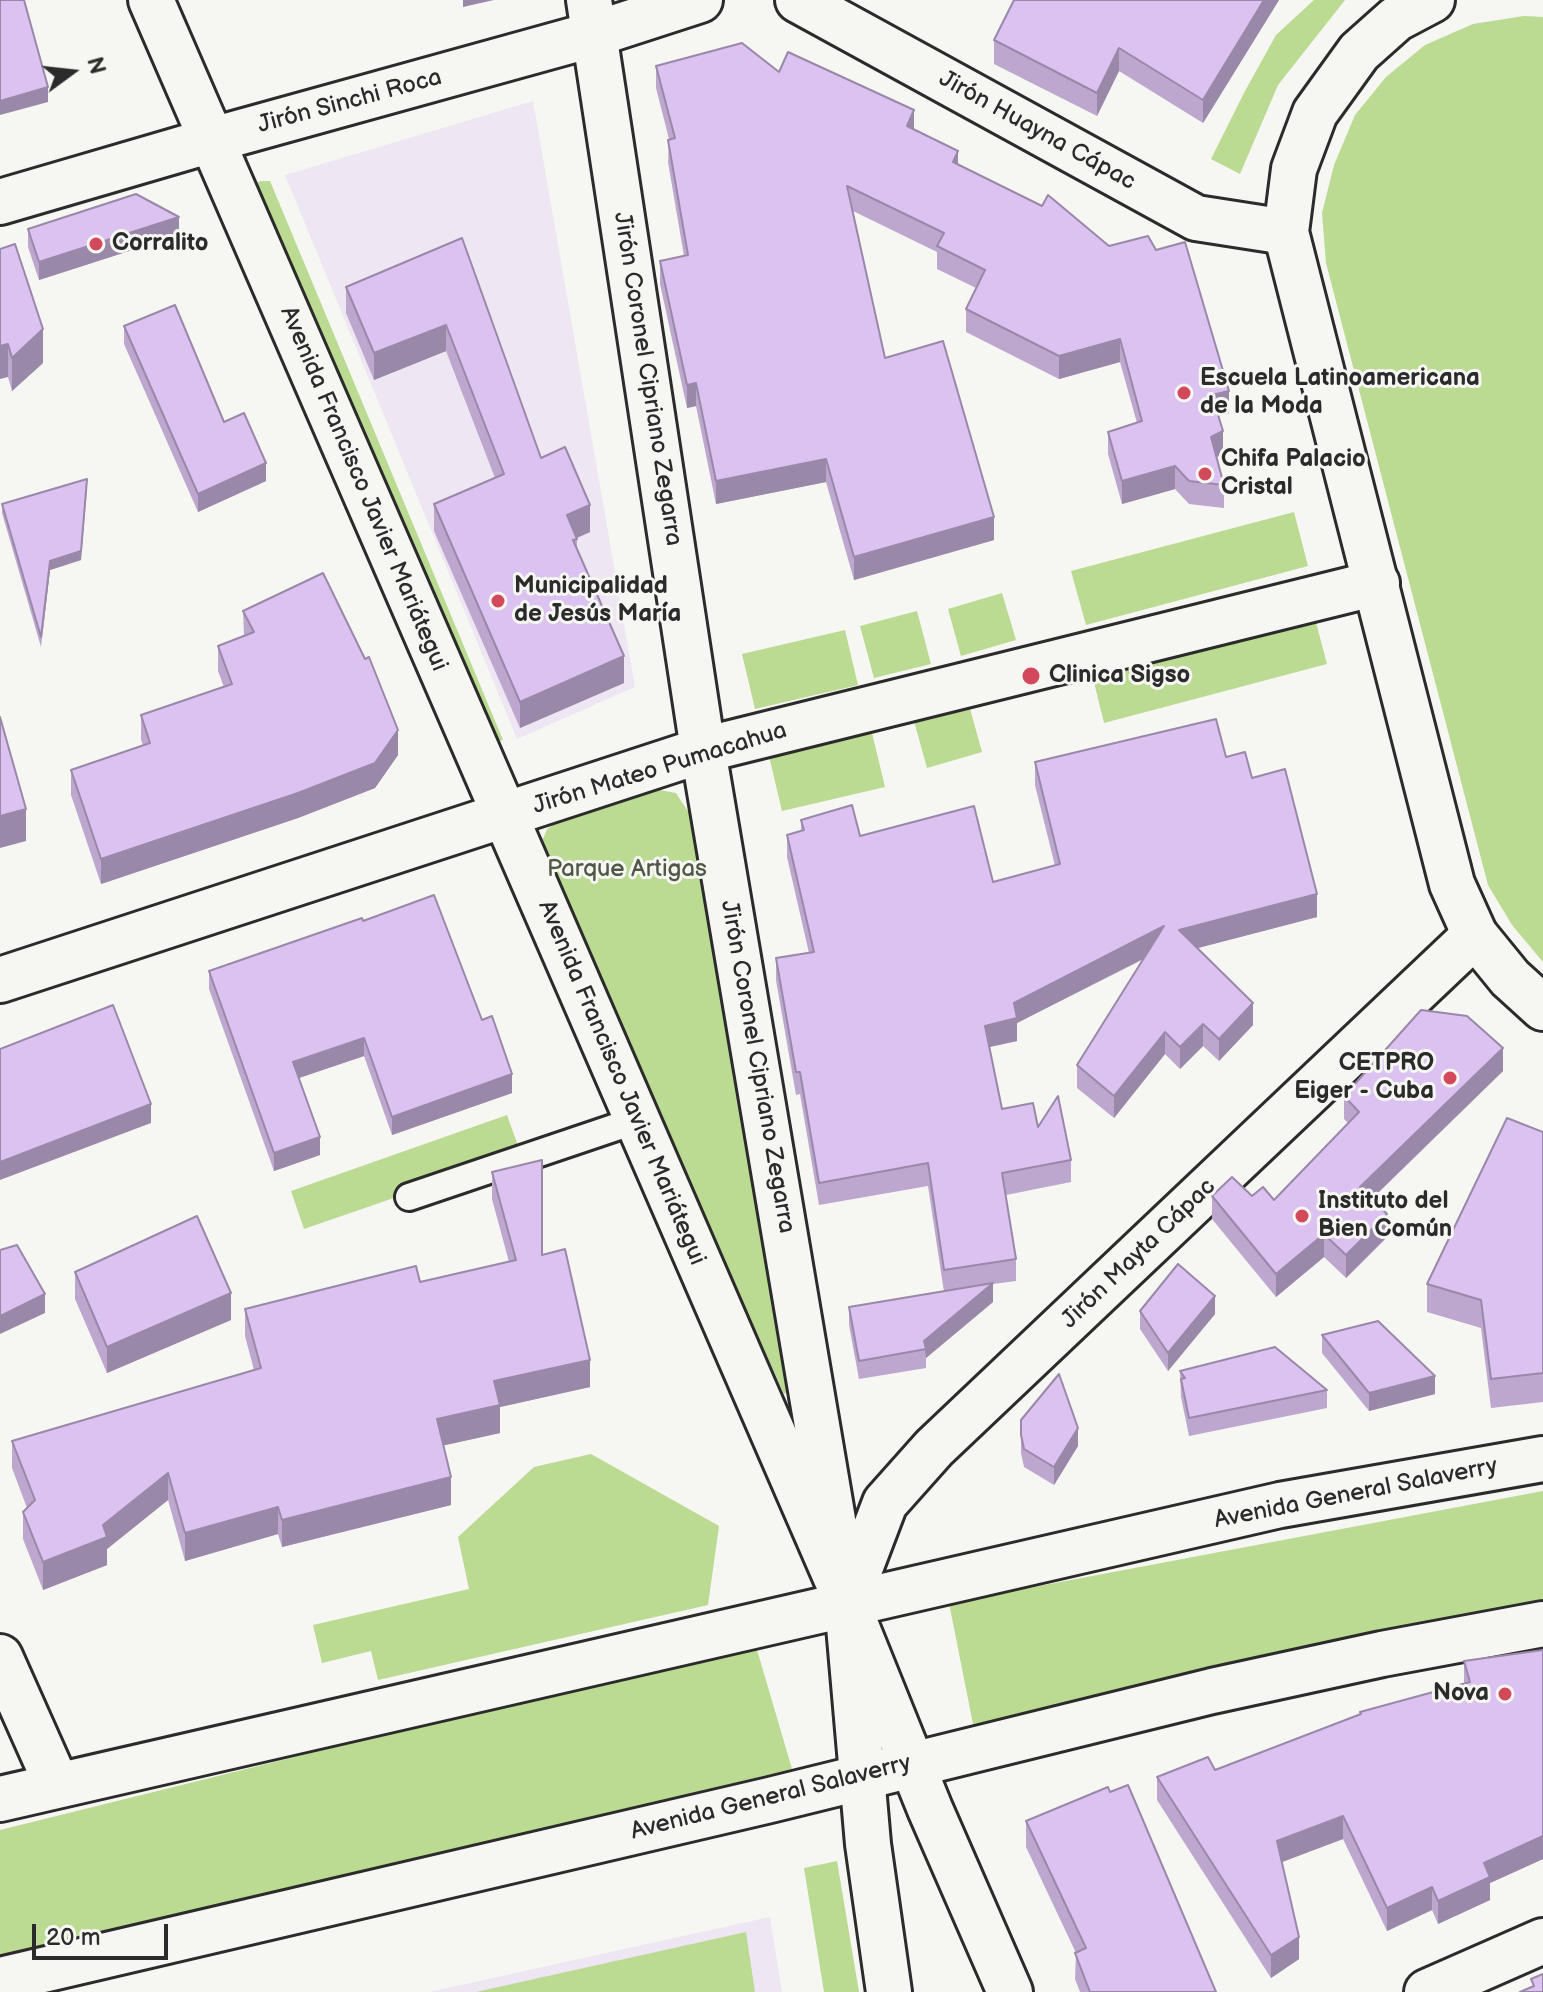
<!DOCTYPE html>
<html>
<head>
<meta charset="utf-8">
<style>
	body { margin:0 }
	#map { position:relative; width:1543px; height:1992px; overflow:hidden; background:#f6f6f2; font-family:"Balsamiq Sans",sans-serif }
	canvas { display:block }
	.north { position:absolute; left:32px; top:32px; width:80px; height:80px; -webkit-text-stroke:6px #f6f6f2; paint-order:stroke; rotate:75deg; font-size:22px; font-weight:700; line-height:32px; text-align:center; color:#2b2b2b }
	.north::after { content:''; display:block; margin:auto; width:28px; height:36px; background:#2b2b2b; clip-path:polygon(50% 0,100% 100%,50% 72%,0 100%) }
	.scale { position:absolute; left:32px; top:1924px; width:136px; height:36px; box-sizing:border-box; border:4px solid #2b2b2b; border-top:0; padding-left:10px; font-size:24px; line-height:28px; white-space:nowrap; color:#2b2b2b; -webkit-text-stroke:6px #f6f6f2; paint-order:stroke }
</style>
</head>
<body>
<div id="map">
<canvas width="1543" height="1992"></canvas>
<div class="north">N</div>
<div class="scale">20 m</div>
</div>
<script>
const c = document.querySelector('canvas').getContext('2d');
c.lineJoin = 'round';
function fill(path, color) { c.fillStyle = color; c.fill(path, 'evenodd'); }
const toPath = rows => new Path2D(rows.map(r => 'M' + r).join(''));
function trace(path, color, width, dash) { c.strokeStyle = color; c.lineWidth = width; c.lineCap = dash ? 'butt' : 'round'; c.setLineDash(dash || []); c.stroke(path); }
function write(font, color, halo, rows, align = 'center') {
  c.font = font + ' "Balsamiq Sans",sans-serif'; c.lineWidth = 6; c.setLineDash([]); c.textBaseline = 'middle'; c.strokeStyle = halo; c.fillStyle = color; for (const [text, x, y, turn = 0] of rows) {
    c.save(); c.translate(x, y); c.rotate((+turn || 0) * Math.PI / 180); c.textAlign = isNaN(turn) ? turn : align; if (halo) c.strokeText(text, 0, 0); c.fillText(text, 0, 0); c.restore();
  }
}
fill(toPath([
	[533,101,635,687,517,739,285,175],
	[770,1917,782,1992,429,1992]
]), '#eee6f2');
fill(toPath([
	[1314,0,1345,0,1278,85,1240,174,1211,159,1245,91,1276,35],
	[1524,16,1543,17,1543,962,1512,925,1488,885,1326,263,1322,213,1334,165,1355,115,1386,77,1425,45,1473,24],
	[261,181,270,181,503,740,476,749,234,191],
	[1294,512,1308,566,1086,625,1071,571],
	[1002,593,1016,640,961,656,948,609],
	[917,611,931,664,874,678,860,626],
	[1313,611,1327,664,1104,723,1091,670],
	[845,630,858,685,755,709,742,654],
	[969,705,982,752,927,768,914,721],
	[872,733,885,787,782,811,769,756],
	[643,787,676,793,689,813,796,1385,784,1394,539,849,547,829,563,818],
	[507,1115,521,1154,304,1229,291,1191],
	[591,1454,719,1526,708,1605,378,1680,371,1651,322,1663,313,1625,469,1589,458,1537,534,1467],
	[1543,1491,1543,1611,973,1724,949,1603],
	[755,1643,792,1769,0,1963,0,1830],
	[837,1861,859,1992,824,1992,804,1868],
	[746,1932,755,1992,476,1992]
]), '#bbda92');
const lane = toPath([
	[409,1197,637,1120]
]);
const street = toPath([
	[589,0,703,750,847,1603,868,1844,889,1992],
	[798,0,1196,218,1286,232],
	[0,202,212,140,595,34,700,0],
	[0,980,703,750,1377,583],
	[847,1603,885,1503,934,1448,1475,935],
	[0,1657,57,1785],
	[1427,1992,1543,1941]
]);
const secondary = toPath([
	[151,0,847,1603,930,1809,1010,1992],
	[1432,0,1396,19,1359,52,1315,113,1294,169,1286,232,1452,884,1475,935,1510,978,1543,1008],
	[0,1799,1280,1505,1543,1459],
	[0,1980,770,1800,1212,1691,1382,1654,1543,1624]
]);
trace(lane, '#2b2b2b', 32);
trace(street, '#2b2b2b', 50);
trace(secondary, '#2b2b2b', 50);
trace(lane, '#f6f6f2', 26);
trace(street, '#f6f6f2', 44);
trace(secondary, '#f6f6f2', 44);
fill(toPath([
	[1279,0,1203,123,1119,71,1097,116,994,64,994,40],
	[656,66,779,72,914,130,958,165,1229,413,1218,416,1223,454,1217,457,1224,485,1224,508,1189,504,1175,489,1122,504,1108,454,1108,432,1137,423,1120,362,1059,379,966,332,966,309,976,288,937,269,937,252,853,211,885,358,994,540,854,580,826,482,716,504,696,406,687,408,660,284,660,261,684,256,668,162,669,139,656,88],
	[28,229,179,235,39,280,28,247],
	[462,238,541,458,590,532,577,538,577,549,624,683,520,728,434,531,434,504,495,478,446,351,374,380,346,313,346,287],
	[0,249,43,363,12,391,8,377],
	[124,326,224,422,266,481,198,512,124,344],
	[87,489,81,560,50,570,41,647,2,513,2,504],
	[243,611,398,755,375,788,298,818,101,884,71,795,71,770,143,745,141,740,141,715,224,687,218,671,218,646,244,636],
	[1226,757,1252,778,1317,917,1197,948,1253,1025,1219,1061,1203,1046,1180,1069,1165,1054,1114,1118,1077,1088,1077,1065,1144,959,1017,1023,1017,1041,989,1047,1002,1109,1038,1127,1071,1160,1071,1182,1006,1195,1016,1259,1016,1281,993,1284,993,1302,926,1358,926,1368,859,1379,849,1325,849,1307,944,1292,928,1186,819,1205,800,1094,796,1095,776,980,776,958,809,953,787,857,787,835,801,831,801,820,860,836,993,882,1055,866,1035,785,1035,762],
	[363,921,482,1020,512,1093,392,1135,364,1056,299,1078,320,1155,274,1171,209,989,209,971],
	[1503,1071,1372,1199,1387,1237,1346,1278,1324,1257,1276,1297,1212,1219,1212,1196,1252,1196,1274,1200,1348,1123,1344,1119,1344,1096],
	[1543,1132,1543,1402,1491,1408,1481,1328,1427,1312,1427,1284],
	[492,1172,542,1254,590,1387,500,1407,500,1433,444,1445,451,1505,282,1547,278,1534,185,1561,168,1500,107,1549,107,1565,43,1590,23,1539,23,1512,27,1508,12,1468,12,1441,254,1370,245,1336,245,1309,420,1282,509,1262,492,1199],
	[75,1272,231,1320,107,1373,75,1299],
	[1140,1311,1215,1314,1168,1371,1140,1329],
	[1322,1335,1435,1394,1369,1411,1322,1353],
	[1180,1371,1327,1390,1327,1408,1189,1436,1181,1397],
	[1021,1420,1078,1446,1054,1485,1024,1467,1021,1453],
	[1543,1650,1543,1859,1490,1883,1490,1900,1438,1924,1432,1910,1387,1931,1343,1839,1281,1862,1299,1959,1271,1978,1157,1800,1157,1777,1215,1770,1360,1714,1360,1712,1464,1684,1464,1661],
	[1026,1821,1216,1992,1080,1992,1075,1979,1076,1953,1026,1847]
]), '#bda7cf');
fill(toPath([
	[463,0,494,0,463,7],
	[1264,0,1279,0,1203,123,1203,100],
	[1119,48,1119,71,1097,116,1097,93],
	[48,87,48,102,0,115,0,101],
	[914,110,914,133,907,126],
	[958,151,958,173,953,162],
	[179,217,179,235,39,280,39,262],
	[446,325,446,351,374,380,374,353],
	[43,329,43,363,12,391,12,358],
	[1120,339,1120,362,1059,379,1059,356],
	[8,344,8,377,0,379,0,346],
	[696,383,696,406,687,408,687,385],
	[1229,391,1229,413,1212,418,1212,395],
	[1223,431,1223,454,1211,460,1211,437],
	[826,459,826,482,716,504,716,481],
	[266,463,266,481,198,512,198,494],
	[1175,466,1175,489,1122,504,1122,481],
	[87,479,81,560,50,570,41,647,50,561],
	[590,505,590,532,567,542,567,515],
	[994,517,994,540,854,580,854,557],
	[624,656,624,683,520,728,520,702],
	[398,730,398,755,375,788,298,818,101,884,101,859],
	[26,809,26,841,0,848,0,816],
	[1317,894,1317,917,1179,953,1179,930],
	[1164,926,1164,948,1017,1023,1017,1041,985,1048,985,1026,1014,1003],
	[1253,1003,1253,1025,1219,1061,1219,1039],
	[1203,1024,1203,1046,1180,1069,1180,1047],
	[1165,1032,1165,1054,1114,1118,1114,1096],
	[364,1038,364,1056,293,1080,293,1062],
	[1503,1048,1503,1071,1360,1210,1360,1187],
	[512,1074,512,1093,392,1135,392,1117],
	[151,1104,151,1123,0,1180,0,1162],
	[320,1137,320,1155,274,1171,274,1153],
	[1387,1214,1387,1237,1346,1278,1346,1255],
	[1324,1234,1324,1257,1276,1297,1276,1274],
	[993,1283,993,1302,926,1358,924,1341],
	[231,1293,231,1320,107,1373,107,1347],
	[45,1294,45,1313,0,1334,0,1316],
	[1215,1296,1215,1314,1168,1371,1168,1353],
	[590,1360,590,1387,500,1407,500,1433,437,1447,437,1419,494,1381],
	[1435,1376,1435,1394,1369,1411,1369,1393],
	[1078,1428,1078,1446,1054,1485,1054,1467],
	[168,1473,168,1500,107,1549,107,1565,43,1590,43,1562,103,1525],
	[451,1477,451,1505,282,1547,282,1520],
	[278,1507,278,1534,185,1561,185,1533],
	[1343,1816,1343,1839,1277,1864,1277,1841],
	[1543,1836,1543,1859,1490,1883,1490,1900,1438,1924,1438,1901,1484,1863],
	[1432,1887,1432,1910,1387,1931,1387,1908],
	[1299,1937,1299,1959,1271,1978,1271,1955]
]), '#9a88a9');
const building = toPath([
	[0,0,24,0,48,87,0,101,0,0],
	[1014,0,1264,0,1203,100,1119,48,1097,93,994,40,1014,0],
	[742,43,779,72,788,52,914,110,907,126,958,151,953,162,1042,206,1048,195,1109,246,1148,236,1156,250,1185,242,1229,391,1212,395,1223,431,1211,437,1224,485,1189,481,1175,466,1122,481,1108,432,1142,421,1120,339,1059,356,966,309,985,270,937,246,944,233,847,186,885,358,943,341,994,517,854,557,826,459,716,481,696,383,687,385,660,261,688,255,668,140,675,138,656,66,742,43],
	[136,194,179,217,39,262,28,229,136,194],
	[462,238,541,458,565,447,590,505,567,515,577,539,573,540,624,656,520,702,434,504,504,474,446,325,374,353,346,287,462,238],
	[15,244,43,329,12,358,8,344,0,346,0,249,15,244],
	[175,305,224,422,244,413,266,463,198,494,124,326,175,305],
	[87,479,81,551,50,561,41,637,2,504,87,479],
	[323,573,365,659,369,657,398,730,375,763,298,793,101,859,71,770,150,743,141,715,232,684,218,646,254,632,243,611,323,573],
	[0,717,26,809,0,816,0,717],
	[1216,719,1226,757,1245,752,1252,778,1285,769,1317,894,1179,930,1253,1003,1219,1039,1203,1024,1180,1047,1165,1032,1114,1096,1077,1065,1164,926,1014,1003,1017,1018,985,1026,1002,1109,1033,1103,1038,1127,1058,1096,1071,1160,1002,1173,1016,1259,944,1270,928,1163,819,1183,800,1072,796,1072,776,958,814,952,787,835,804,830,801,820,852,805,860,836,974,806,993,882,1060,864,1035,762,1216,719],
	[434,895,482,1020,492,1016,512,1074,392,1117,364,1038,293,1062,320,1137,274,1153,209,971,362,918,363,921,434,895],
	[113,1005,151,1104,0,1162,0,1049,113,1005],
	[1421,1010,1467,1016,1503,1048,1360,1187,1387,1214,1346,1255,1324,1234,1276,1274,1212,1196,1232,1177,1252,1196,1263,1187,1274,1200,1359,1112,1344,1096,1421,1010],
	[1507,1118,1543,1132,1543,1373,1491,1379,1481,1300,1427,1284,1507,1118],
	[542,1160,542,1255,565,1249,590,1360,494,1381,500,1405,437,1419,451,1477,282,1520,278,1507,185,1533,168,1473,103,1525,107,1537,43,1562,23,1512,35,1500,12,1441,261,1368,245,1309,416,1266,420,1282,516,1260,492,1172,542,1160],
	[197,1216,231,1293,107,1347,75,1272,197,1216],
	[17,1245,45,1294,0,1316,0,1250,17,1245],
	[1178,1264,1215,1296,1168,1353,1140,1311,1178,1264],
	[993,1283,924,1341,926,1349,859,1361,849,1307,993,1283],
	[1378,1321,1435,1376,1369,1393,1322,1335,1378,1321],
	[1275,1347,1327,1390,1189,1418,1181,1379,1185,1378,1180,1371,1275,1347],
	[1059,1374,1078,1428,1054,1467,1024,1449,1021,1435,1021,1420,1059,1374],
	[1543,1650,1543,1836,1484,1863,1490,1877,1438,1901,1432,1887,1387,1908,1343,1816,1277,1841,1299,1937,1271,1955,1157,1777,1208,1757,1215,1770,1361,1714,1360,1712,1470,1682,1464,1661,1543,1650],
	[1128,1785,1216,1992,1090,1992,1075,1953,1086,1948,1026,1821,1108,1787,1110,1792,1128,1785],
	[1543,1974,1543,1992,1520,1992,1534,1986,1531,1979,1543,1974]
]);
fill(building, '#dcc2f1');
trace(building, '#9a88a9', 2);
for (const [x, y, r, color] of [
	[96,244,8,"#d1495b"],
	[1184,393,8,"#d1495b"],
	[1205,474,8,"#d1495b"],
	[498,601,8,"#d1495b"],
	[1031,676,10,"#d1495b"],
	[1450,1078,8,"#d1495b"],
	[1302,1216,8,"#d1495b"],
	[1505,1694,8,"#d1495b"]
]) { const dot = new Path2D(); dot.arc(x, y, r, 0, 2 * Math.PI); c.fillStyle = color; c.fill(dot); trace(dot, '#f6f6f2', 3); }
write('24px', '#2b2b2b', '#f6f6f2', [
	["Jirón Sinchi Roca",350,102,-15],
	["Jirón Huayna Cápac",1037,131,29],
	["Jirón Coronel Cipriano Zegarra",647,379,81],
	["Avenida Francisco Javier Mariátegui",363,489,67],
	["Jirón Mateo Pumacahua",660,769,-17],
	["Jirón Coronel Cipriano Zegarra",757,1067,80],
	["Avenida Francisco Javier Mariátegui",621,1083,67],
	["Jirón Mayta Cápac",1139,1254,-44],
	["Avenida General Salaverry",1356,1494,-11],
	["Avenida General Salaverry",771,1798,-14]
]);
write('bold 24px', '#2b2b2b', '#f6f6f2', [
	["Corralito",112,244],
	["Escuela Latinoamericana",1200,379],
	["de la Moda",1200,407],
	["Chifa Palacio",1221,460],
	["Cristal",1221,488],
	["Municipalidad",514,587],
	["de Jesús María",514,615],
	["Clinica Sigso",1049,676],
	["CETPRO",1434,1064,"right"],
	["Eiger - Cuba",1434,1092,"right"],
	["Instituto del",1318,1202],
	["Bien Común",1318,1230],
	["Nova",1489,1694,"right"]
], 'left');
write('24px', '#4f5745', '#f6f6f2', [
	["Parque Artigas",627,870]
]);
</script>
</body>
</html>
